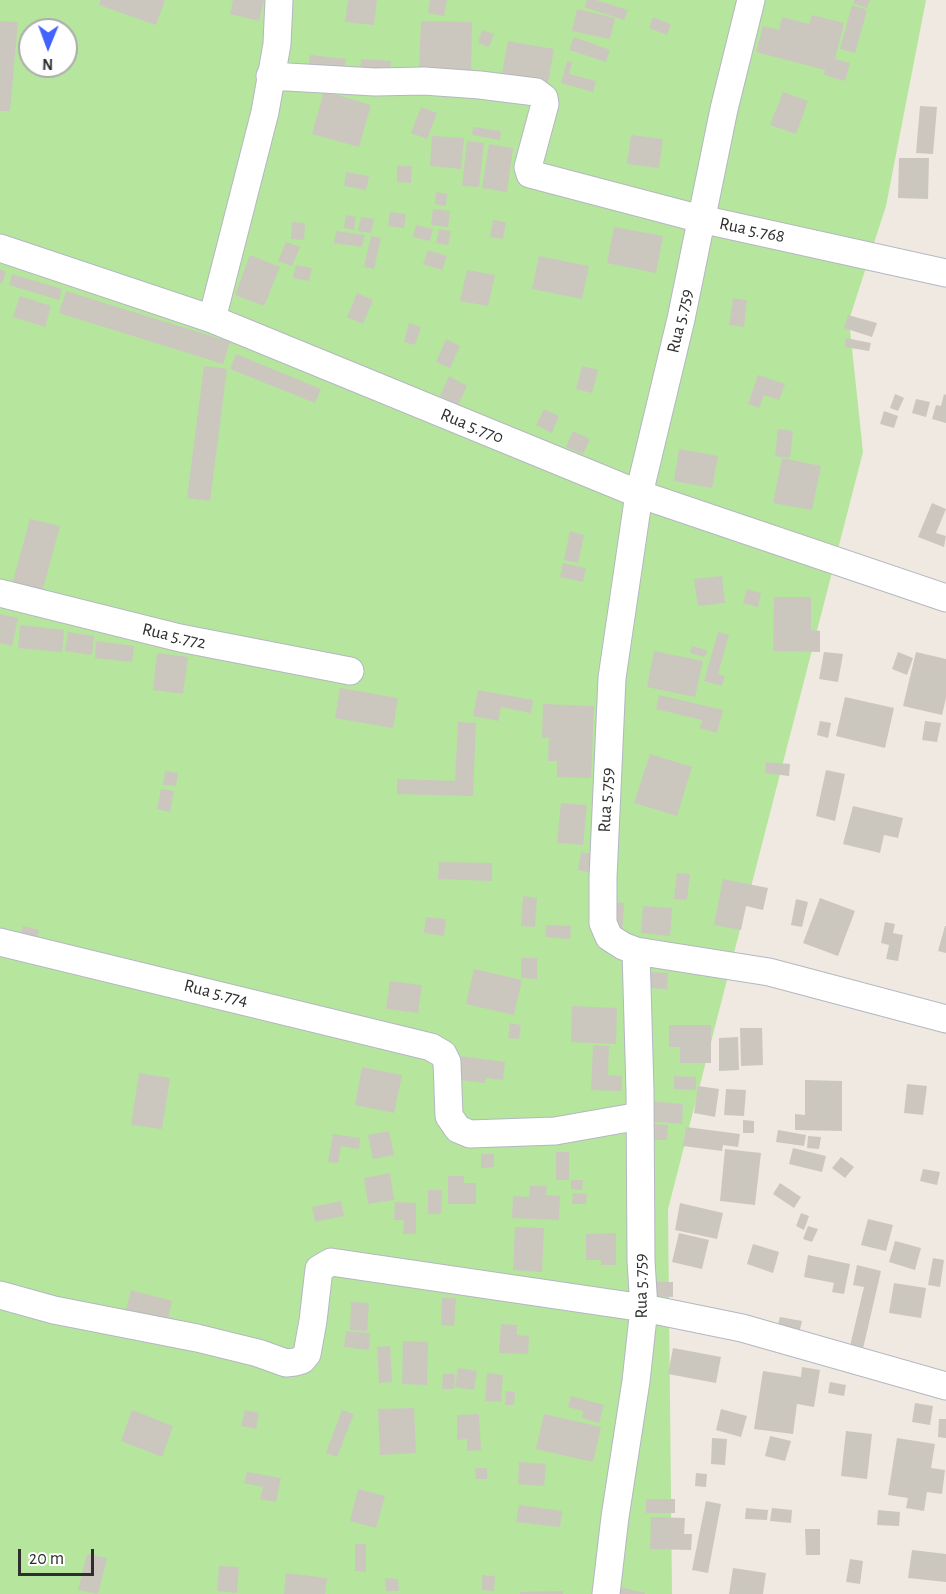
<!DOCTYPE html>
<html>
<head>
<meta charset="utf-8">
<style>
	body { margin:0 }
	#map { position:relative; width:946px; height:1594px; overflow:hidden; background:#efe9e1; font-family:"Alegreya Sans",sans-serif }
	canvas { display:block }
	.north { position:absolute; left:18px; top:18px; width:60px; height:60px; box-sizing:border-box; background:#fff; border:2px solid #ababab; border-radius:50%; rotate:181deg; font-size:16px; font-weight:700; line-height:24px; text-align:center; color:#2e2e2e }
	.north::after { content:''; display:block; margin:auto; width:21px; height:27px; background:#4264fb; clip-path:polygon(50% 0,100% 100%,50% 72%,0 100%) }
	.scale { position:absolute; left:18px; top:1549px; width:76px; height:27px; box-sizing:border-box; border:3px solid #2e2e2e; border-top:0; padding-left:8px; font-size:18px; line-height:21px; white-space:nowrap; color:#2e2e2e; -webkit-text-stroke:4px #fff; paint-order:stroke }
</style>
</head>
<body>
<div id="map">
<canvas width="946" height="1594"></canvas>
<div class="north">N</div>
<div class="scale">20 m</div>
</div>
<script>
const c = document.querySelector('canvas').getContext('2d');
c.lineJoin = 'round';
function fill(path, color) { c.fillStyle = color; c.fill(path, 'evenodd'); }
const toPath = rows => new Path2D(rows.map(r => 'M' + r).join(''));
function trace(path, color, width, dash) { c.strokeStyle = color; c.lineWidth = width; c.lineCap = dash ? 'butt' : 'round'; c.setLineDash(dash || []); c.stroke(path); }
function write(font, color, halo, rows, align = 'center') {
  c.font = font + ' "Alegreya Sans",sans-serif'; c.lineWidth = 6; c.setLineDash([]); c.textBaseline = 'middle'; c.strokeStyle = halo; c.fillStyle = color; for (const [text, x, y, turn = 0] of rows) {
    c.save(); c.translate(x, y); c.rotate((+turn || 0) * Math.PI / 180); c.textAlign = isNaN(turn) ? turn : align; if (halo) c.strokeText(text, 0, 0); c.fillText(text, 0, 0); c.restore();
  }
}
fill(toPath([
	[0,0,926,0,886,206,849,320,863,452,668,1209,672,1594,0,1594],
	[30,30,66,30,66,66,30,66]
]), '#b6e59e');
fill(toPath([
	[100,0,165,0,156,25,99,5],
	[233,0,264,0,259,21,230,14],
	[348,0,377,0,374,25,345,22],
	[430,0,447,0,444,16,428,13],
	[587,0,596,0,628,10,624,20,584,7],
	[854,0,870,0,867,8,853,3],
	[852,5,867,10,855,53,840,49],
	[577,9,615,18,610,39,572,31],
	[812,15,844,23,835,59,850,63,845,81,824,75,825,70,756,52,763,26,779,30,782,17,809,24],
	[653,17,671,24,667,35,649,28],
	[0,21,18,22,10,111,0,111],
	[421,21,472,22,471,73,419,72],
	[482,30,494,34,489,47,478,43],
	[574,37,610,50,606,62,569,50],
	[508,41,554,49,547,88,501,79],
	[310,55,346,59,344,75,308,71],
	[361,59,391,61,390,74,360,72],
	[567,61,572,62,569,74,596,81,593,92,561,83],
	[324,91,371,105,359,147,312,134],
	[783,92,808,101,796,134,770,125],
	[920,106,937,107,933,154,916,153],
	[421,107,437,113,427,139,411,133],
	[473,127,501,131,500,140,472,135],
	[631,135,663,139,659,168,627,164],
	[432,136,464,138,461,169,430,166],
	[467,141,484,143,479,187,462,186],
	[489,144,513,148,507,192,482,188],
	[899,158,929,158,928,199,898,198],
	[397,166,412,166,411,183,397,182],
	[346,172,369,176,366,190,344,186],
	[436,192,447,194,446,206,435,204],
	[433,209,450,211,448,227,431,225],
	[390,212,406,214,404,228,388,226],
	[346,215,356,217,354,230,344,228],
	[361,217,374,219,371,233,358,231],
	[493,220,506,222,503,239,490,237],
	[292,222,305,223,304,240,291,239],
	[416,225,433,229,430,241,413,237],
	[614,227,663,236,656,273,607,263],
	[439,229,451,231,448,245,436,243],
	[336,231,365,235,362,247,334,243],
	[371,236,381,238,374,269,364,267],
	[286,242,300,247,292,266,278,261],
	[428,250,447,256,442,270,423,264],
	[250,255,280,267,264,306,235,295],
	[539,256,589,266,582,299,532,289],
	[296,265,312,268,309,281,293,278],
	[0,269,6,272,2,284,0,283],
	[467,270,495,275,488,306,460,301],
	[12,274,62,289,59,300,9,285],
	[66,291,230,342,223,364,59,313],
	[357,293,373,300,363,324,347,317],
	[20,296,51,306,45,327,13,317],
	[733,298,747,300,744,327,729,325],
	[848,315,877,323,872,337,844,328],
	[409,323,421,327,415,345,404,342],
	[846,338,871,343,869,351,845,347],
	[446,339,460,346,450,368,436,362],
	[236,354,321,389,315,403,230,369],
	[204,366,227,369,210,501,187,498],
	[582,366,598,370,592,393,576,389],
	[758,375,785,384,779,400,764,395,759,408,748,404],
	[449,376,467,386,458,405,440,396],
	[895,394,904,398,898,411,890,408],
	[944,394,946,395,946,423,932,419,936,405,941,406],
	[916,399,930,402,926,417,912,413],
	[544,409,559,416,552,433,536,425],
	[884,411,898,416,894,428,880,424],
	[778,429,793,431,790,458,775,456],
	[573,431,590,439,583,454,566,447],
	[679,449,718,456,712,488,674,481],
	[782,458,821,466,812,510,773,503],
	[932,503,946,509,936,533,946,536,944,547,918,537],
	[30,519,60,526,41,596,11,588],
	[570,531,584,535,578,563,564,560],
	[563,563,586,568,583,582,560,577],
	[722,576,725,603,698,606,694,579],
	[747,589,761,593,758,607,743,603],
	[774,597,811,597,811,630,820,631,820,652,773,651],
	[0,614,18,618,12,646,0,643],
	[20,625,64,630,62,652,18,648],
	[68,632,94,636,92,655,65,651],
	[718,632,729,635,718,674,725,676,722,686,704,681],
	[96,641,134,646,132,662,95,658],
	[692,646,707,650,705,657,690,653],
	[654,651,703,661,695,697,647,687],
	[824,652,843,654,838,682,819,679],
	[898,652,913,658,907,675,892,669],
	[916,652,946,659,946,698,942,715,903,706],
	[157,653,188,657,183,694,153,690],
	[340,688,398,698,393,728,335,718],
	[478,690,533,700,531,713,501,707,498,721,473,716],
	[659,695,723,710,717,733,700,728,702,720,656,709],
	[845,697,894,708,885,748,836,736],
	[543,704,594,706,591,778,557,777,557,761,548,761,549,738,542,738],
	[820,721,831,723,828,738,817,735],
	[925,721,941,723,937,742,922,740],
	[458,722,476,723,473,796,397,794,397,779,455,781],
	[650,754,692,767,677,816,634,803],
	[766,762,790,764,789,776,765,773],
	[826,770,845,774,835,821,816,816],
	[165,771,178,773,176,786,163,785],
	[161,789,174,791,170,812,157,809],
	[561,803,587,805,583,845,557,843],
	[853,806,903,818,898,838,884,835,880,853,843,844],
	[581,852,596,855,594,873,578,870],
	[439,862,492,863,492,881,438,879],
	[677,873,690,874,687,900,674,899],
	[723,879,768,888,763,910,746,906,741,930,714,925],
	[523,896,537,898,535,927,521,926],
	[820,898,855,911,838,956,803,943],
	[796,899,808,902,802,927,791,925],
	[612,902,624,903,622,936,609,935],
	[643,906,672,908,670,936,641,933],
	[426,917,446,919,444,936,424,933],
	[885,922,895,924,893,933,903,935,898,961,886,959,889,945,881,943],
	[546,925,571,926,570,939,545,937],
	[23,926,39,930,37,941,20,937],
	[945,926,946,926,946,953,938,951],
	[521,958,537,958,537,979,521,978],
	[474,969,522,980,514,1015,466,1004],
	[647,972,668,973,667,989,646,988],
	[390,981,422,985,418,1013,386,1009],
	[572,1006,617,1008,616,1044,571,1042],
	[510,1023,521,1025,519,1039,508,1038],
	[669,1025,711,1025,711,1063,680,1063,680,1047,669,1047],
	[740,1028,762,1028,763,1065,741,1066],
	[738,1037,739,1070,719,1071,719,1038],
	[593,1045,609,1046,608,1075,622,1076,622,1091,591,1090],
	[461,1056,505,1062,503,1080,486,1078,485,1083,458,1080],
	[362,1067,402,1075,394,1113,355,1105],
	[139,1073,170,1078,162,1129,131,1125],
	[674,1076,696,1077,696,1090,674,1089],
	[805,1080,842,1081,842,1131,795,1130,795,1114,805,1115],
	[907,1084,927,1086,923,1115,904,1113],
	[698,1086,719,1089,715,1117,694,1113],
	[726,1089,746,1090,744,1116,724,1115],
	[649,1101,683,1104,682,1124,647,1121],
	[743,1120,754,1121,754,1133,743,1133],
	[653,1124,668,1125,667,1140,652,1140],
	[686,1127,740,1134,738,1147,723,1145,722,1151,683,1146],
	[778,1130,806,1135,804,1146,776,1142],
	[389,1131,394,1155,373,1159,368,1135],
	[333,1134,360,1138,359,1149,341,1146,338,1163,328,1162],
	[808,1136,821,1137,819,1149,807,1148],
	[793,1148,826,1156,822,1172,789,1164],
	[725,1149,761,1153,755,1205,720,1201],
	[556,1152,569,1152,569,1180,556,1180],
	[481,1154,494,1154,494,1167,481,1168],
	[841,1157,854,1167,845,1178,832,1168],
	[923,1169,940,1172,937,1185,920,1181],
	[390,1173,394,1200,368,1204,364,1178],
	[448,1176,464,1176,464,1183,476,1183,476,1204,448,1204],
	[571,1180,583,1180,582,1190,571,1189],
	[780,1183,801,1197,794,1208,773,1194],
	[530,1186,547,1186,546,1195,560,1196,559,1220,512,1218,513,1196,529,1197],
	[428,1190,442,1190,441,1214,428,1214],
	[573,1193,587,1194,586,1204,572,1204],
	[341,1201,344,1216,315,1222,312,1207],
	[395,1202,416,1203,416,1234,403,1234,404,1220,394,1220],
	[680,1203,723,1213,717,1239,675,1230],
	[801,1213,809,1216,804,1230,796,1226],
	[868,1219,893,1225,886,1251,861,1245],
	[808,1226,818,1229,812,1242,803,1239],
	[515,1227,544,1228,542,1272,513,1270],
	[616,1233,616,1265,601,1265,601,1260,586,1260,586,1234],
	[679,1233,709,1240,702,1269,672,1262],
	[895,1241,921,1248,915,1270,889,1262],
	[753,1244,779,1252,773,1273,747,1264],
	[808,1255,850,1264,844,1294,832,1292,834,1283,804,1277],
	[933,1258,944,1260,940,1287,928,1285],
	[857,1265,881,1271,862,1353,849,1350,864,1287,853,1285],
	[651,1282,673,1282,673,1297,650,1296],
	[894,1283,926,1288,921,1318,889,1313],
	[131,1290,172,1301,166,1328,124,1318],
	[442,1298,456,1298,454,1326,441,1325],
	[351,1302,369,1303,367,1331,350,1330],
	[780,1317,802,1321,799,1334,777,1329],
	[501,1324,517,1325,517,1335,529,1336,528,1354,499,1353],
	[346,1331,370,1333,369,1350,344,1347],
	[403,1341,428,1342,427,1385,402,1384],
	[390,1346,392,1382,379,1383,377,1347],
	[673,1348,721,1357,716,1383,668,1374],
	[802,1367,820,1370,814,1407,797,1404,793,1434,754,1429,763,1371,801,1377],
	[458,1368,477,1371,474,1390,455,1387],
	[487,1373,503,1375,501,1402,485,1401],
	[443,1374,455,1374,454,1389,442,1389],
	[830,1382,846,1385,844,1396,828,1393],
	[506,1391,515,1392,514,1405,505,1405],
	[571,1396,604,1405,599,1423,582,1418,583,1411,568,1407],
	[915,1403,933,1406,930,1425,912,1422],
	[414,1408,416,1453,380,1455,378,1409],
	[721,1409,747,1416,741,1437,716,1430],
	[132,1410,173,1426,162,1457,121,1441],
	[245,1410,259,1413,256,1429,241,1426],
	[342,1410,354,1414,337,1457,326,1453],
	[479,1414,481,1450,467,1451,467,1439,457,1440,457,1415],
	[544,1414,601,1427,593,1462,536,1449],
	[939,1419,946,1419,946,1438,938,1437],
	[846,1431,872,1434,867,1479,841,1476],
	[770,1436,791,1441,785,1461,765,1456],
	[712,1438,727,1439,725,1465,711,1464],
	[897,1438,935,1444,931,1468,945,1470,942,1494,927,1492,924,1511,906,1508,908,1498,888,1495],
	[519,1462,546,1464,544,1486,518,1484],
	[475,1468,487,1468,487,1479,476,1479],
	[247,1472,281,1478,276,1502,260,1499,263,1487,244,1483],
	[696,1473,707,1474,706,1487,695,1486],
	[358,1489,385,1496,376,1528,350,1521],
	[646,1499,675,1499,675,1513,646,1513],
	[706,1501,721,1504,708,1573,692,1570],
	[519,1505,562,1511,560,1527,516,1522],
	[746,1508,768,1510,767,1520,745,1519],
	[772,1508,792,1510,791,1523,770,1521],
	[878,1510,900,1512,899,1526,877,1525],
	[651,1517,685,1518,684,1534,692,1534,691,1550,650,1549],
	[805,1529,820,1529,820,1555,806,1555],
	[355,1544,366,1544,366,1572,355,1571],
	[912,1550,946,1554,946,1582,908,1578],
	[87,1554,107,1558,98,1594,78,1590],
	[850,1559,863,1561,860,1584,846,1582],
	[219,1566,239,1567,237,1593,217,1591],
	[733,1568,766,1573,763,1594,729,1594],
	[286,1573,327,1578,325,1594,284,1594],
	[482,1575,495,1576,494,1591,482,1590],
	[385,1578,398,1579,399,1591,386,1591],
	[620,1587,645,1593,645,1594,618,1594],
	[563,1591,563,1594,520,1594,520,1592]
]), '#cbc7bf');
const minor = toPath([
	[270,76,375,82,424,81,480,85,536,92,544,98,545,104,528,167,530,174,701,219,946,273],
	[0,248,212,319,639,494,946,598],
	[212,319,265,112,277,44,279,0],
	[0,593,180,638,350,671],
	[0,942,431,1047,443,1054,447,1062,449,1116,458,1129,470,1134,555,1131,640,1116],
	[636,951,769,972,946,1019],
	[0,1295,54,1310,197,1338,258,1353,286,1363,295,1362,302,1360,307,1354,313,1321,319,1269,331,1262,644,1308,742,1328,946,1386],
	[606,1594,615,1517,636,1381,644,1308,641,1261,640,1091,636,951,623,946,609,937,603,923,603,878,612,678,639,494,681,319,724,109,751,0]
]);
trace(minor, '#b4b7c1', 29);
trace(minor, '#fff', 27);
write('18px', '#2e2e2e', '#fff', [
	["Rua 5.768",752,230,12],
	["Rua 5.759",680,321,-77],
	["Rua 5.770",472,426,22],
	["Rua 5.772",174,636,13],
	["Rua 5.759",606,800,-87],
	["Rua 5.774",216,993,14],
	["Rua 5.759",641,1286,-91]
]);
</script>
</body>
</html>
